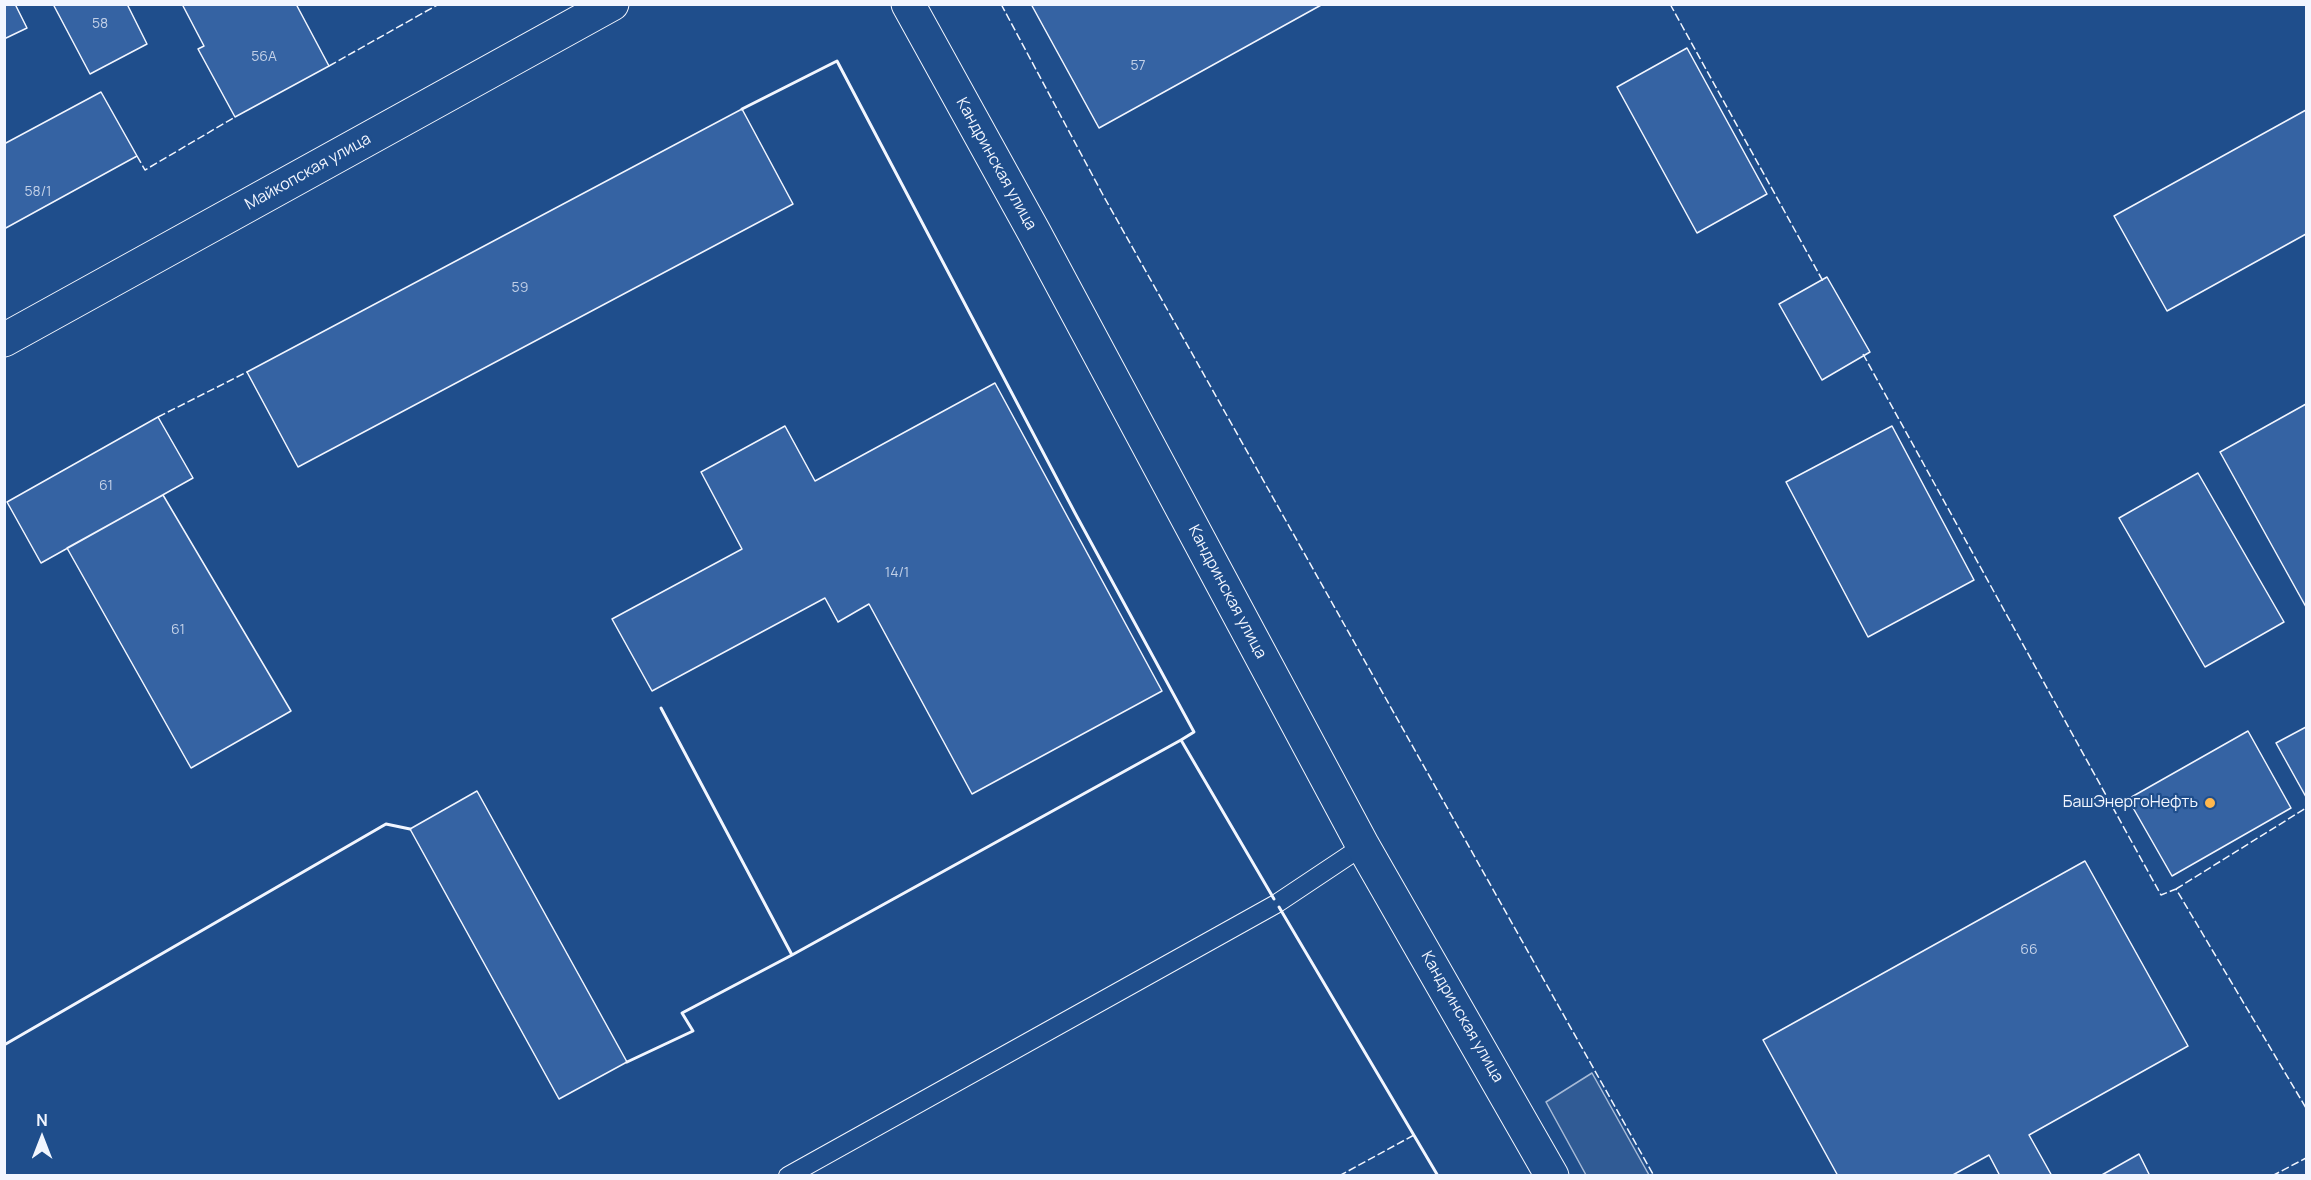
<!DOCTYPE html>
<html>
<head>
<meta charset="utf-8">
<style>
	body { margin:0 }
	#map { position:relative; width:2311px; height:1180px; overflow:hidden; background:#1f4e8c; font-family:Manrope,sans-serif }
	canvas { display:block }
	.frame { position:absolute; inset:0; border:6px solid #f2f6ff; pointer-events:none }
	.north { position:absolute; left:12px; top:1108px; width:60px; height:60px; -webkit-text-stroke:4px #1f4e8c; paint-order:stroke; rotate:0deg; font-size:16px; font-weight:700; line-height:24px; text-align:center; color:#f2f6ff }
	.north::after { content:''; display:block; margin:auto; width:21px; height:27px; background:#f2f6ff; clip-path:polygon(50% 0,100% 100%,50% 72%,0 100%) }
</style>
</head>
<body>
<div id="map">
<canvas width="2311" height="1180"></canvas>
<div class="frame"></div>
<div class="north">N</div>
</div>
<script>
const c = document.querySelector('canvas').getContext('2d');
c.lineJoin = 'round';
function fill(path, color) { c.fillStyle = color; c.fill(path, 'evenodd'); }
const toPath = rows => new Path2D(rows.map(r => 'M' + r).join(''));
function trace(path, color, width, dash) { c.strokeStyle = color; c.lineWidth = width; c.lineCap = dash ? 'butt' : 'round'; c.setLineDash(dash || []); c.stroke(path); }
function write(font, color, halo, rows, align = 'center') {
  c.font = font + ' Manrope,sans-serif'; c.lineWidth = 4.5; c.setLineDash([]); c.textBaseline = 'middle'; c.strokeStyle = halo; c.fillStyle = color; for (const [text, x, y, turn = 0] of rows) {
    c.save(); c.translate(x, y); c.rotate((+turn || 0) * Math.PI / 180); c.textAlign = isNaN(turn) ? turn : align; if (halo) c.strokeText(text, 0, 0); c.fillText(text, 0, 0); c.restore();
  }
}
const built = toPath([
	[1592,1073,1649,1175,1586,1175,1546,1102,1592,1073]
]);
fill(built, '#305b95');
trace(built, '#a8bbd7', 1.5);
const building = toPath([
	[4,4,15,4,27,28,4,39,4,4],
	[53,4,127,4,147,44,90,74,53,4],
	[182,4,296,4,329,66,235,117,198,49,204,46,182,4],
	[1031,4,1323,4,1099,128,1031,4],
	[1687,48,1767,194,1697,233,1617,87,1687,48],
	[101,92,137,156,4,229,4,144,101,92],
	[742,109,793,204,298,467,247,372,742,109],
	[2306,110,2306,234,2167,311,2114,216,2306,110],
	[1827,277,1870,352,1822,380,1779,304,1827,277],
	[995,383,1162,691,972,794,869,604,838,622,825,598,652,691,612,619,742,549,701,472,785,426,815,481,995,383],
	[2306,404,2306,607,2220,452,2306,404],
	[158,417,193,478,41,563,7,502,158,417],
	[1892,426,1974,580,1868,637,1786,482,1892,426],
	[2198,473,2284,622,2205,667,2119,518,2198,473],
	[163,495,291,711,191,768,67,548,163,495],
	[2306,727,2306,797,2276,743,2306,727],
	[2248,731,2291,808,2172,876,2128,799,2248,731],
	[477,791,627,1062,559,1099,410,829,477,791],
	[2085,861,2188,1046,2029,1135,2052,1176,2000,1176,1989,1155,1951,1176,1838,1176,1763,1040,2085,861],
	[2139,1154,2150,1176,2100,1176,2139,1154]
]);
fill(building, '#3563a3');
trace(building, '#f2f6ff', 1.5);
const lane = toPath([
	[788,1176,1276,904,1363,846]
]);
const street = toPath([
	[908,4,1034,232,1363,846,1552,1176],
	[4,340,612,4]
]);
trace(lane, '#f2f6ff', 20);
trace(street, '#f2f6ff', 35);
trace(lane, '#1f4e8c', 18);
trace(street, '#1f4e8c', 33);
trace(toPath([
	[1001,4,1103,195,1654,1176],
	[1670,4,1824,283],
	[329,66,439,4],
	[137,156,145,170,235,117],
	[1863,354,2161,895,2176,889,2306,1108],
	[158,417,247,372],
	[2176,889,2306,808],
	[1339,1176,1414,1135],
	[2272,1176,2306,1158]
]), '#f2f6ff', 1.5, [8, 3]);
trace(toPath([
	[742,109,837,61,1075,513,1194,732,1181,740,1274,899],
	[661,708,792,955],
	[1279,907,1438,1176],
	[4,1045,386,824,410,829],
	[627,1062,693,1031,682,1013,792,955,1181,740]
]), '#f2f6ff', 3);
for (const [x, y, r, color] of [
	[2210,803,6,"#ffb74d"]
]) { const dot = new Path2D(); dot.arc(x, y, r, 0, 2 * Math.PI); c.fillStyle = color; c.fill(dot); trace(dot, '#1f4e8c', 2); }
write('14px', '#c3d1e8', null, [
	["58",100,24],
	["56А",264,57],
	["57",1138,66],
	["58/1",38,192],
	["59",520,288],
	["61",106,486],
	["14/1",897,573],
	["61",178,630],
	["66",2029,950]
]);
write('16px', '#f2f6ff', '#1f4e8c', [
	["Кандринская улица",996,164,61],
	["Майкопская улица",308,172,-29],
	["Кандринская улица",1227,592,62],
	["Кандринская улица",1462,1017,60]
]);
write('16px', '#f2f6ff', '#1f4e8c', [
	["БашЭнергоНефть",2198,803]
], 'right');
</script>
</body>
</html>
